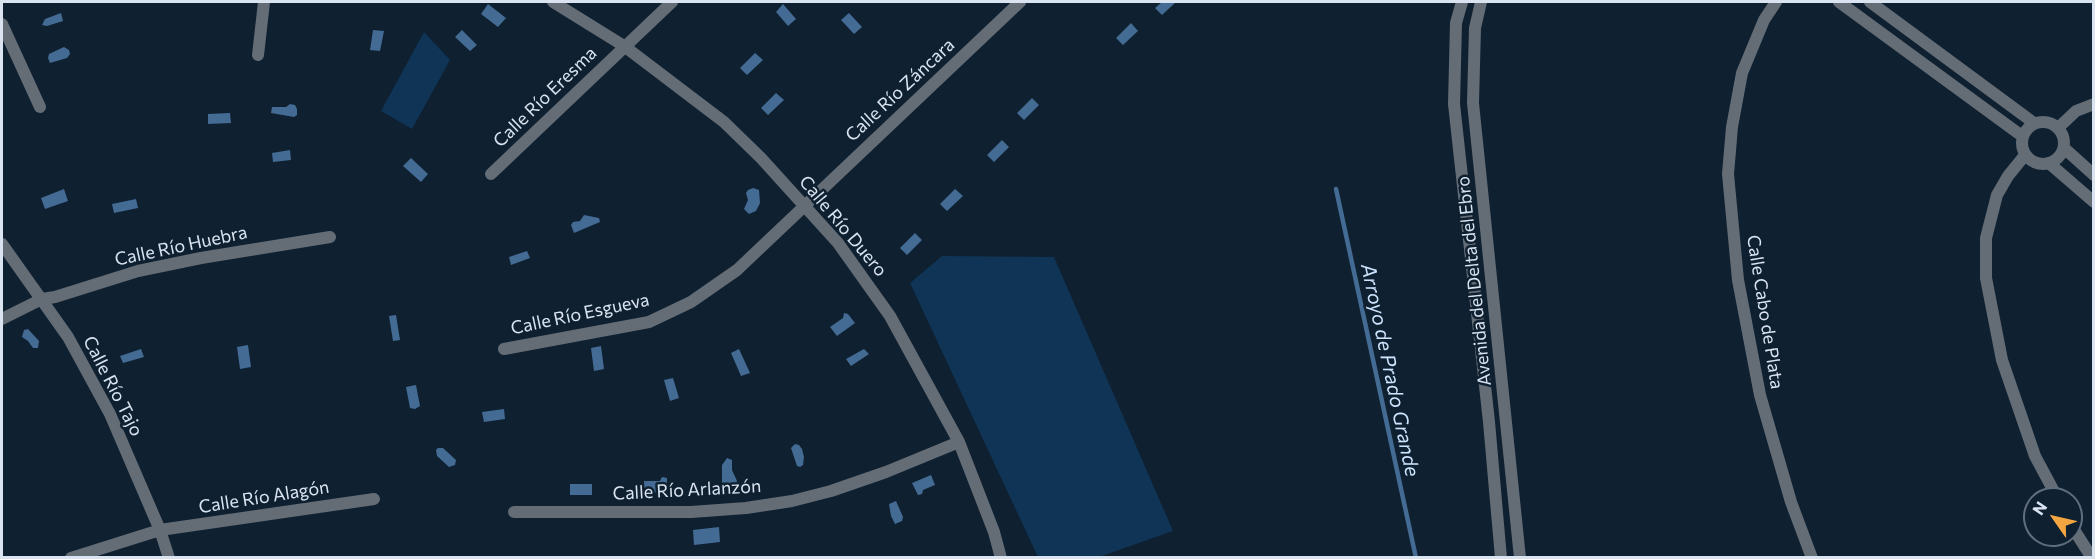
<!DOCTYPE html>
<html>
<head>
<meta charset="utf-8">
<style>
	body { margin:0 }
	#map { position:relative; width:2095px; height:559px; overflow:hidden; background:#0f2031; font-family:Commissioner,sans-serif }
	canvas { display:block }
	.frame { position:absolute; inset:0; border:3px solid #d9e4f0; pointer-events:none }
	.north { position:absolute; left:2023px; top:487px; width:60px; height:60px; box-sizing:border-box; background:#0f2031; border:2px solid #606e7d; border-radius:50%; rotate:304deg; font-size:16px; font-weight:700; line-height:24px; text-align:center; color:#d9e4f0 }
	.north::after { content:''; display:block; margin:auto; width:21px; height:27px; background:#f2a541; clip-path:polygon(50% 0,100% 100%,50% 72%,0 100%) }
</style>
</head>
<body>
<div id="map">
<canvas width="2095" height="559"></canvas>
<div class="frame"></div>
<div class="north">N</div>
</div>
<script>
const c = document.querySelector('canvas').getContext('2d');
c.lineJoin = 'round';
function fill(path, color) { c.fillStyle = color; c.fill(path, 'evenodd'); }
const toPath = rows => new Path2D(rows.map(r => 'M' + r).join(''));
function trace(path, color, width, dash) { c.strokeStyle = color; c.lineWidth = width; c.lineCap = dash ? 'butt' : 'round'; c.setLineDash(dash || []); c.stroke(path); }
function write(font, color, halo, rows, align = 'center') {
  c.font = font + ' Commissioner,sans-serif'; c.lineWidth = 5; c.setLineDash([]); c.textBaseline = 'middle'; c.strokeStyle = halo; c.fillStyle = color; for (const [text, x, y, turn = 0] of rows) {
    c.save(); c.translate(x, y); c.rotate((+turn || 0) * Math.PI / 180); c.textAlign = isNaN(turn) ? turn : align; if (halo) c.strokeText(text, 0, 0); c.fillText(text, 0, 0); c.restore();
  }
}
fill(toPath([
	[424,32,450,60,412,129,381,111],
	[942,256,1054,257,1173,531,1099,557,1038,557,910,283]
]), '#0f3455');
fill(toPath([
	[1162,2,1176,2,1162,15,1155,8],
	[488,4,506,18,498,27,481,14],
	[783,4,796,19,788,26,776,12],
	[61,13,63,21,47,26,42,25,45,19],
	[849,13,862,27,854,34,841,20],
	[1131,23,1138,31,1123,45,1116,38],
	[373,30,384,31,380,51,370,50],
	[462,30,477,45,470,51,455,37],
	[64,47,69,50,70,54,67,58,50,63,48,58,49,54],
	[755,53,763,60,747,75,740,68],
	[776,93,784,100,768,115,761,108],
	[1032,98,1039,105,1024,120,1017,113],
	[290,104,295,105,297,109,297,115,294,117,271,113,272,107,286,107],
	[230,113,231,123,208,124,208,114],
	[1002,140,1009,147,994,162,987,155],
	[290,150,291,160,273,162,272,153],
	[411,158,428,174,421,182,403,166],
	[753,188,759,190,760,203,756,211,749,214,744,209,748,200,746,193,748,190],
	[64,189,68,201,45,209,41,198],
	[955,189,963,196,947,211,940,204],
	[136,199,138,208,114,213,112,204],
	[584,215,599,218,600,222,574,233,571,225,573,222,580,221],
	[915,233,922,240,907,255,900,248],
	[527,251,530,258,511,265,509,257],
	[844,313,848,314,855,323,837,336,830,327,843,318],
	[396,315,400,340,393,341,389,316],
	[28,329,39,341,38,348,33,348,28,341,22,337,24,330],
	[248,345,251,367,240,369,237,347],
	[601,346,604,369,594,371,591,348],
	[141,349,144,357,123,363,120,356],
	[739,349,750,373,741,376,731,353],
	[864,349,869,354,851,366,846,359],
	[673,378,679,398,670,401,664,380],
	[416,385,420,406,415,409,410,408,406,387],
	[504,409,505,419,484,422,482,412],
	[795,444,799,445,802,449,804,457,803,465,800,467,797,466,791,448],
	[438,448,443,448,456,460,455,465,449,467,437,456,436,450],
	[727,458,732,460,732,470,737,481,735,487,730,489,725,487,722,483,722,465],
	[931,475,935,485,923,490,922,494,918,495,912,483],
	[662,477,667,478,667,493,644,492,644,481,660,481],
	[570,484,592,484,592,495,570,495],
	[896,501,903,517,902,521,895,524,891,516,889,504],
	[719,527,720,542,694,545,693,530]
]), '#436b93');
trace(toPath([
	[1336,189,1416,558]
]), '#436b93', 4.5);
trace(toPath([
	[553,2,624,46,724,122,761,158,838,243,890,316,959,442,994,532,1001,558],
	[1462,2,1456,23,1454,104,1489,422,1501,558],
	[1481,2,1475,28,1473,103,1520,558],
	[1776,2,1764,20,1742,73,1732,127,1728,174,1738,280,1760,395,1791,502,1812,558],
	[1839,2,2022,136],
	[1870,2,2034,123],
	[2,24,40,107],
	[258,55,264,2],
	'2022 143a21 21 0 1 1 42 0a21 21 0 1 1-42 0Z',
	[2058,128,2076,111,2094,104],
	[2064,148,2094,175],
	[2025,155,2008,176,1997,195,1986,238,1986,278,2002,360,2035,456,2058,499],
	[2050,164,2094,202],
	[491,174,672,2],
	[2,244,68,337,110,414,160,530,169,558],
	[2,319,42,299,55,297,138,271,201,258,330,237],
	[504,349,649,322,691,302,737,270,1020,2],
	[514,512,691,512,746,508,792,501,831,491,886,472,959,442],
	[2071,525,2092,558],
	[71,558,160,530,374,499]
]), '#646d76', 12);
write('18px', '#d9e4f0', '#0f2031', [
	["Calle Río Záncara",900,90,-43],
	["Calle Río Eresma",545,97,-44],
	["Calle Río Duero",843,226,50],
	["Calle Río Huebra",181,246,-12],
	["Avenida del Delta del Ebro",1474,281,-96],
	["Calle Cabo de Plata",1765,312,81],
	["Calle Río Esgueva",580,314,-12],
	["Calle Río Tajo",113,386,63],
	["Calle Río Arlanzón",687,490,-3],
	["Calle Río Alagón",264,497,-9]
]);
write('italic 20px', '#cde5fe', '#0f2031', [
	["Arroyo de Prado Grande",1390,370,78]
]);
</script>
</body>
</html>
